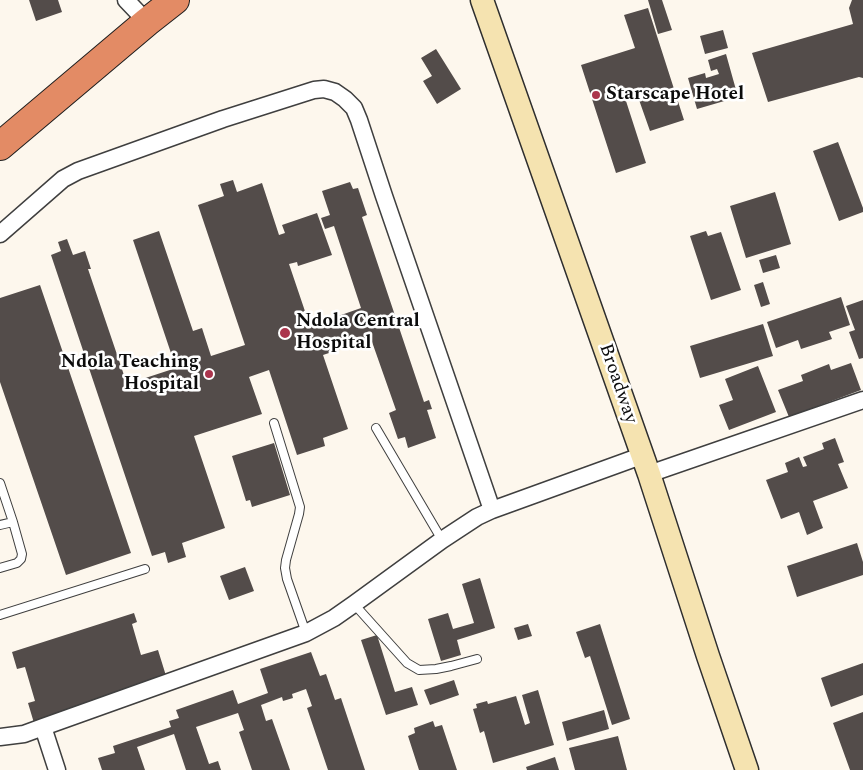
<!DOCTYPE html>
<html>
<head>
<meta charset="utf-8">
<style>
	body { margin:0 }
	canvas { display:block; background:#fdf7ed }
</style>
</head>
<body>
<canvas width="863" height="770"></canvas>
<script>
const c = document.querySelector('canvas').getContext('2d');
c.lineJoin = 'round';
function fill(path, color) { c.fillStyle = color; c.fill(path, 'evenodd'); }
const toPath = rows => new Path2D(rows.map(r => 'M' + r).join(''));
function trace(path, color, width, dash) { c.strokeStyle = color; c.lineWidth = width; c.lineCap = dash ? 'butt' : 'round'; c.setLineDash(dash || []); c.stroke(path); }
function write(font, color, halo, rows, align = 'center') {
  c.font = font + ' Spectral,serif'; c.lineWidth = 5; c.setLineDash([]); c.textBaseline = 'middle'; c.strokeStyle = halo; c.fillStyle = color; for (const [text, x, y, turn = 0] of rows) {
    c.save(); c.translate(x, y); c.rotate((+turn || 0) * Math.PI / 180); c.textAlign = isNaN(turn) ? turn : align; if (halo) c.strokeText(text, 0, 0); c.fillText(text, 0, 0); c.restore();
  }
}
fill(toPath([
	[29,0,58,0,62,12,36,21],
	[648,0,662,0,672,30,658,34],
	[852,0,863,0,863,78,859,77,768,102,752,53,853,24,849,8],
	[648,8,684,120,650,131,638,97,626,101,646,163,616,173,581,65,635,48,624,15],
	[723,30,728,48,705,54,700,36],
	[436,49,461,89,437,104,423,81,432,76,421,58],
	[726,54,738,97,697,109,688,78,705,73,706,78,719,74,717,69,711,71,708,60],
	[838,142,863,208,863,212,839,221,813,151],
	[233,180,237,192,262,183,279,235,285,233,282,225,317,213,332,255,298,266,297,262,289,264,310,326,361,308,334,226,325,229,321,218,330,215,322,191,350,182,353,189,358,188,367,215,362,217,424,402,429,400,432,409,427,410,436,438,408,448,405,437,398,439,389,413,396,410,371,339,323,355,348,429,323,438,325,446,297,455,269,370,249,377,262,414,194,436,225,528,182,543,186,557,168,563,165,552,152,556,51,255,61,251,58,242,67,239,73,255,85,251,91,269,88,269,127,384,176,368,133,240,159,231,193,331,202,328,211,356,245,345,198,205,224,196,220,184],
	[775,192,791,244,746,258,730,206],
	[706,231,708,236,721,232,741,290,711,300,690,236],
	[776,255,780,268,763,273,759,260],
	[763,282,770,304,761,307,754,285],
	[40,285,131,553,66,575,0,382,0,298],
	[841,297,850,325,829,332,832,339,801,349,798,340,776,348,767,322],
	[863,300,863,358,859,359,849,332,855,330,846,306],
	[763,324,773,356,700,378,690,346],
	[851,363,861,390,789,417,778,390,803,381,801,375,829,364,831,370],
	[758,366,776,412,729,430,719,405,733,400,725,379],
	[835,438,844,462,838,464,848,488,813,501,823,528,807,535,799,512,781,519,766,480,788,472,785,463,799,457,803,467,807,466,803,457,824,449,822,443],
	[274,443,290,495,252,507,250,500,246,501,232,456],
	[857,543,863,562,863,575,797,597,787,566],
	[245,567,254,591,229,600,220,576],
	[480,578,495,628,457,640,461,655,441,661,428,619,448,613,453,629,474,623,462,584],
	[134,613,137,622,132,624,141,655,158,650,167,679,34,723,28,703,35,701,25,667,17,669,12,652],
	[528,624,532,636,518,640,514,628],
	[600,624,630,719,612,725,590,656,585,658,576,632],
	[377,635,395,692,412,687,418,705,386,715,361,640],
	[311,652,320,676,326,674,335,700,341,698,365,770,328,770,307,708,312,706,306,689,292,694,293,698,283,701,282,697,261,705,266,721,272,719,290,770,252,770,239,732,244,730,238,713,196,727,209,764,218,761,221,770,186,770,174,734,137,747,145,770,102,770,98,758,115,753,113,746,171,727,169,721,179,718,176,710,233,690,238,704,268,693,260,669],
	[863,663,863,695,831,707,821,678],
	[454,680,459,695,430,705,424,690],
	[538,690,554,745,493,763,484,731,480,733,473,709,477,708,476,704,487,701,488,704,516,696,525,725,530,723,522,695],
	[604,710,609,729,567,741,562,722],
	[863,712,863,770,850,770,833,723],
	[433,721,435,727,442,725,457,770,419,770,408,736,415,733,414,728],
	[618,736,627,770,575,770,569,748],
	[555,757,559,770,527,770,526,767]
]), '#534c4a');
const lane = toPath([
	[274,423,300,507,299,514,286,560,285,568,287,579,306,633],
	[376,428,442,540],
	[0,483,13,522,0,525],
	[0,568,17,563,21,559,22,554,13,522],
	[354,604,407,663,419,670,436,669,451,666,477,659],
	[0,615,145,569]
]);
const street = toPath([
	[126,0,147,22],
	[0,234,63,179,78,171,223,119,314,90,324,89,335,92,345,99,354,108,359,120,384,196,492,510],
	[649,474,863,400],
	[43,727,57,770],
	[0,737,24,734,43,727,306,633,334,618,354,604,442,540,477,517,492,510,641,456]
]);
const secondary = toPath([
	[482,0,649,474,708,656,747,770]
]);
const highway = toPath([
	[0,146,147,22,175,0]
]);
trace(lane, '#3f3f3f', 10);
trace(street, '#3f3f3f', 19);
trace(secondary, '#2e2e2e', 25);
trace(highway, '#1d1d1d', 30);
trace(lane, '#fff', 8);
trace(street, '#fff', 16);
trace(secondary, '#f5e3b0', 22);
trace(highway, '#e38b65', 28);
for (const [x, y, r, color] of [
	[596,95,5,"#ab354d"],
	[285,333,6,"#ab354d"],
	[209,374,5,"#ab354d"]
]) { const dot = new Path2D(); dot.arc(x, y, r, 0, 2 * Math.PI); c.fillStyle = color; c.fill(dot); trace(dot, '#fff', 2); }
write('bold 19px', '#0c0c0c', '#fff', [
	["Starscape Hotel",606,95],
	["Ndola Central",296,322],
	["Hospital",296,344],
	["Ndola Teaching",199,363,"right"],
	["Hospital",199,385,"right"]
], 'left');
write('19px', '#0c0c0c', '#fff', [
	["Broadway",617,384,71]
]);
</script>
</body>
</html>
